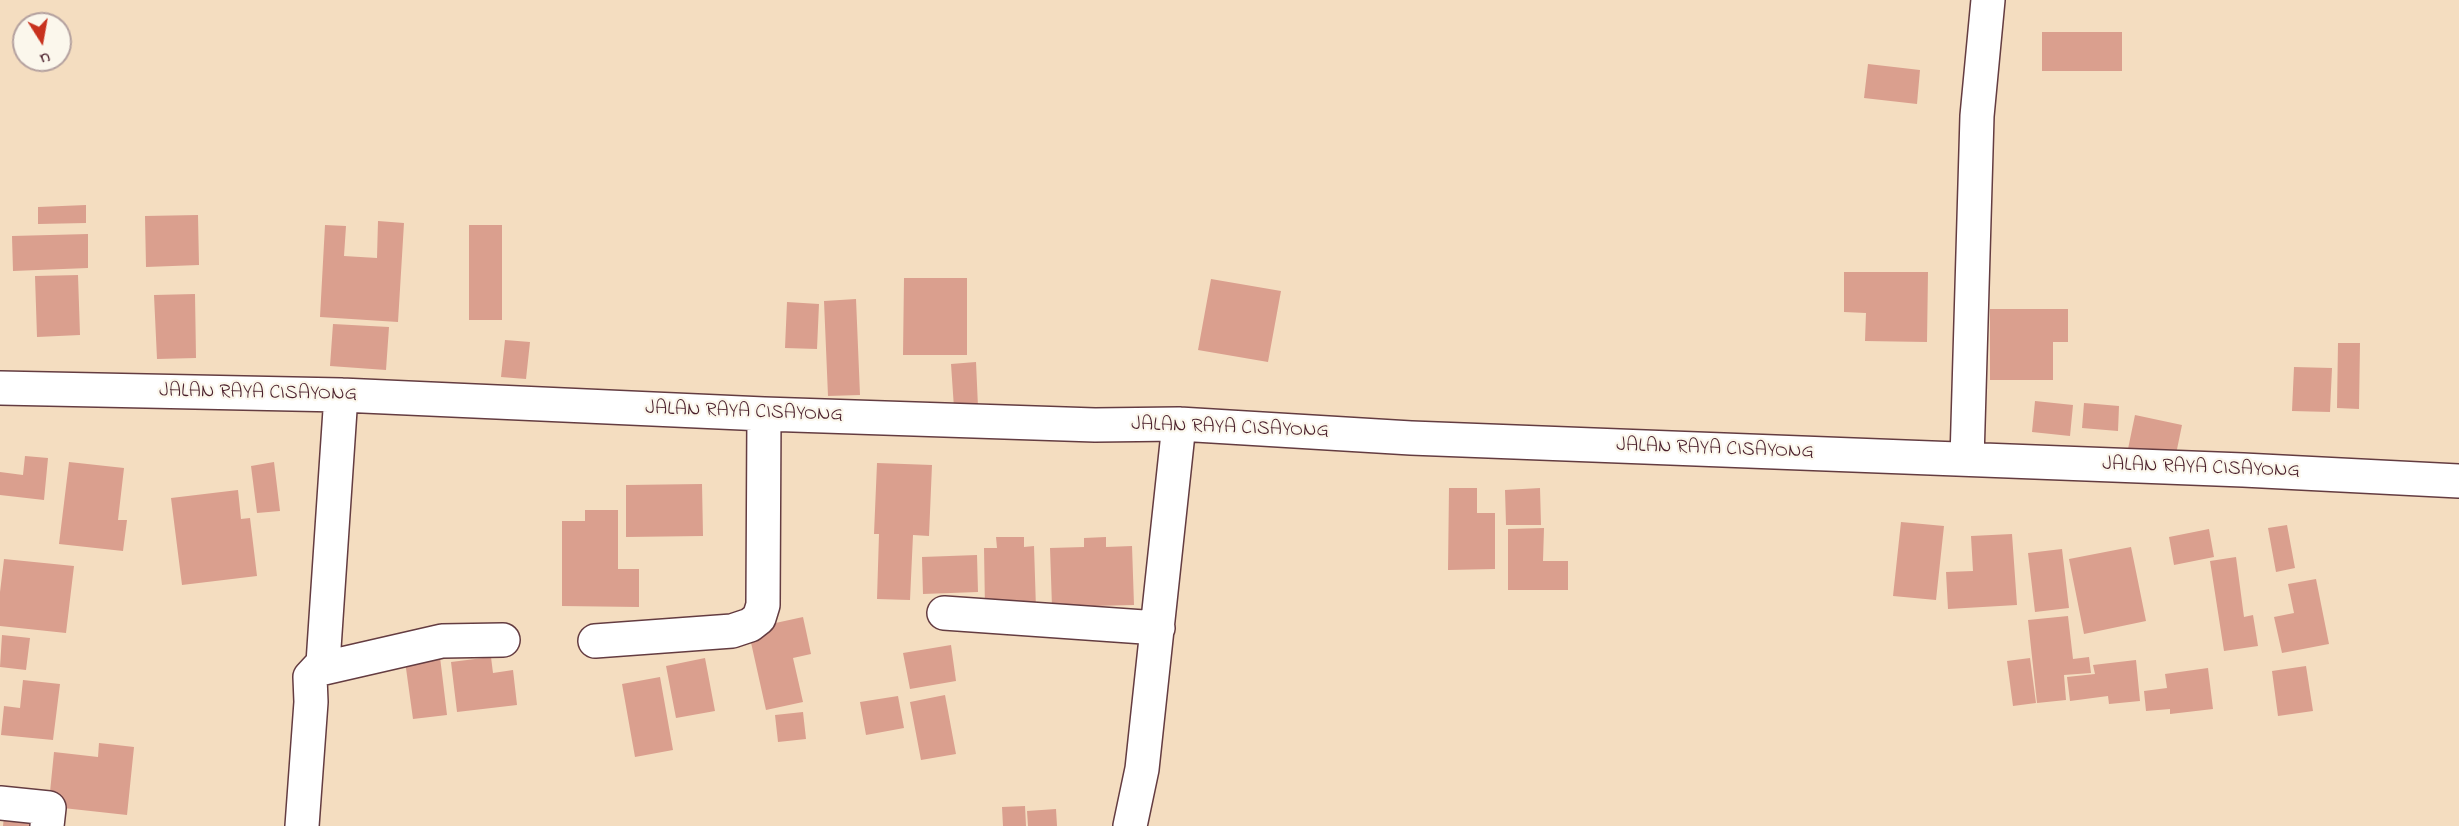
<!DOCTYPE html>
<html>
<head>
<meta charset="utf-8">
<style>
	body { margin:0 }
	#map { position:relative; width:2459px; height:826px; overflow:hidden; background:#f4ddc0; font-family:"Indie Flower",sans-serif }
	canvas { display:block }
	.north { position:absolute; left:12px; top:12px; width:60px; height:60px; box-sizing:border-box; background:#fbf7ec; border:2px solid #b4a19f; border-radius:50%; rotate:169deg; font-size:16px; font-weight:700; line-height:24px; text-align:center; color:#4a1f2b }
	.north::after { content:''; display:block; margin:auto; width:21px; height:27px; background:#c8321e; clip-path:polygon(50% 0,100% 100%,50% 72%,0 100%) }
</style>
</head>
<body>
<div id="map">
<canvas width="2459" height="826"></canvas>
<div class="north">U</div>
</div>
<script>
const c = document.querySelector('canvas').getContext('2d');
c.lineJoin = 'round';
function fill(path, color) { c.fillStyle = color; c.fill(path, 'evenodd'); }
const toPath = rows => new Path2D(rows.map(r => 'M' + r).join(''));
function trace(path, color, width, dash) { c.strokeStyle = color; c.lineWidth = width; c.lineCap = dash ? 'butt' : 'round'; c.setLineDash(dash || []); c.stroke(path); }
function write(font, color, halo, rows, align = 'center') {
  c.font = font + ' "Indie Flower",sans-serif'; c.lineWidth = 4.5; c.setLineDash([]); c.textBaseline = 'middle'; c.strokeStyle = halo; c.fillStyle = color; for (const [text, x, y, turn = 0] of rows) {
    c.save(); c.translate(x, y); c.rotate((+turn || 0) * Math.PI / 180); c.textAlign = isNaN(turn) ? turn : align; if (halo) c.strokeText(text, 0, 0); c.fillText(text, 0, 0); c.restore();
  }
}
fill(toPath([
	[2042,32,2122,32,2122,71,2042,71],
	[1868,64,1920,70,1917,104,1864,98],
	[86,205,86,223,38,224,38,207],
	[198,215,199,265,146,267,145,216],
	[378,221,404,223,398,322,320,317,325,225,346,226,344,256,377,258],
	[469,225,502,225,502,320,469,320],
	[88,234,88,268,13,271,12,236],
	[1844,272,1928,272,1927,342,1865,341,1866,313,1844,312],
	[78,275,80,335,37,337,35,276],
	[904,278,967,278,967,355,903,355],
	[1211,279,1281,291,1268,362,1198,350],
	[195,294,196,358,157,359,154,295],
	[856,299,860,395,828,396,824,301],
	[787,302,819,304,817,349,785,348],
	[1990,309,2068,309,2068,342,2053,342,2053,380,1990,380],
	[333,324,389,327,386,370,330,366],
	[505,340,530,342,526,379,501,377],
	[2338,343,2360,343,2359,409,2337,408],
	[976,362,978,407,954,408,951,364],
	[2294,367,2332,368,2330,412,2292,411],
	[2035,401,2073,405,2070,436,2032,432],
	[2084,403,2119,406,2118,431,2082,428],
	[2135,415,2182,425,2175,459,2128,449],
	[25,456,48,458,44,500,0,495,0,472,23,475],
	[69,462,124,468,118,520,127,520,123,551,59,544],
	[274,462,280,511,257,513,251,466],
	[877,463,932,465,929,536,913,535,910,600,877,599,879,534,874,534],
	[702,484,703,536,626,537,626,485],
	[1449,488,1477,488,1477,513,1495,513,1495,569,1448,570],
	[1540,488,1541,525,1506,525,1505,490],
	[238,490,241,519,250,518,257,576,182,585,171,498],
	[585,510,618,510,618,569,639,569,639,607,562,606,562,521,585,521],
	[1901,522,1944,526,1936,600,1893,596],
	[2287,525,2295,568,2276,572,2268,528],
	[1544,528,1543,561,1568,561,1568,590,1508,590,1508,529],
	[2209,529,2214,557,2174,565,2169,537],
	[2012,534,2017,605,1948,609,1946,572,1973,571,1971,536],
	[996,537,1024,537,1024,547,1034,546,1036,609,985,609,984,548,997,548],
	[1106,537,1106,547,1132,546,1134,605,1052,607,1050,548,1084,547,1084,538],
	[2131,547,2146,621,2084,634,2069,559],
	[2062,549,2069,608,2035,612,2028,553],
	[977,555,978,592,923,594,922,557],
	[2236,557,2244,617,2253,615,2258,646,2224,651,2210,561],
	[4,559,74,566,66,633,0,626,0,592],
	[2316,579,2329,644,2282,653,2274,617,2294,613,2288,584],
	[2068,616,2073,659,2089,657,2091,673,2064,675,2066,700,2037,703,2028,620],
	[803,617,811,654,793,658,803,702,766,710,748,629],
	[2,635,30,638,26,670,0,667],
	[951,645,956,681,910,689,903,653],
	[440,657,447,715,413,719,405,661],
	[491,657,493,673,513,670,517,705,457,712,451,662],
	[705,658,715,711,676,718,666,666],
	[2030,658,2036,703,2013,706,2007,661],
	[2136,660,2140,701,2109,704,2108,696,2070,701,2067,677,2095,674,2093,665],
	[2306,666,2313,711,2278,716,2272,671],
	[2208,668,2213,709,2170,714,2170,709,2146,711,2144,691,2167,688,2165,674],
	[660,677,673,750,635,757,622,684],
	[23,680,60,684,53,740,1,735,4,706,20,708],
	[945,695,956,754,921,760,910,702],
	[898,696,904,728,866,735,860,702],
	[803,712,806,739,778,742,775,715],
	[99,743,134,747,127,815,54,807,55,793,50,792,54,752,98,757],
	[1025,806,1026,826,1003,826,1002,807],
	[5,807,42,826,3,826],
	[1056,809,1057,826,1028,826,1027,811]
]), '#da9f8e');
const minor = toPath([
	[0,388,341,395,764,414,1095,425,1179,424,1411,438,2243,470,2459,481],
	[1967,459,1977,116,1988,0],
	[944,613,1158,628],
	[595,641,732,631,750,625,759,618,763,605,764,414],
	[320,669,442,641,503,640],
	[0,803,49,808,47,826],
	[302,826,311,702,310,677,323,663,341,395],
	[1130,826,1142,769,1179,424]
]);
trace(minor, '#643c41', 36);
trace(minor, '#fff', 33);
write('20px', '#4a1f2b', '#fbf7ec', [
	["JALAN RAYA CISAYONG",258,394,1],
	["JALAN RAYA CISAYONG",744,413,2],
	["JALAN RAYA CISAYONG",1230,429,2],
	["JALAN RAYA CISAYONG",1715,450,2],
	["JALAN RAYA CISAYONG",2201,469,2]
]);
</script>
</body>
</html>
